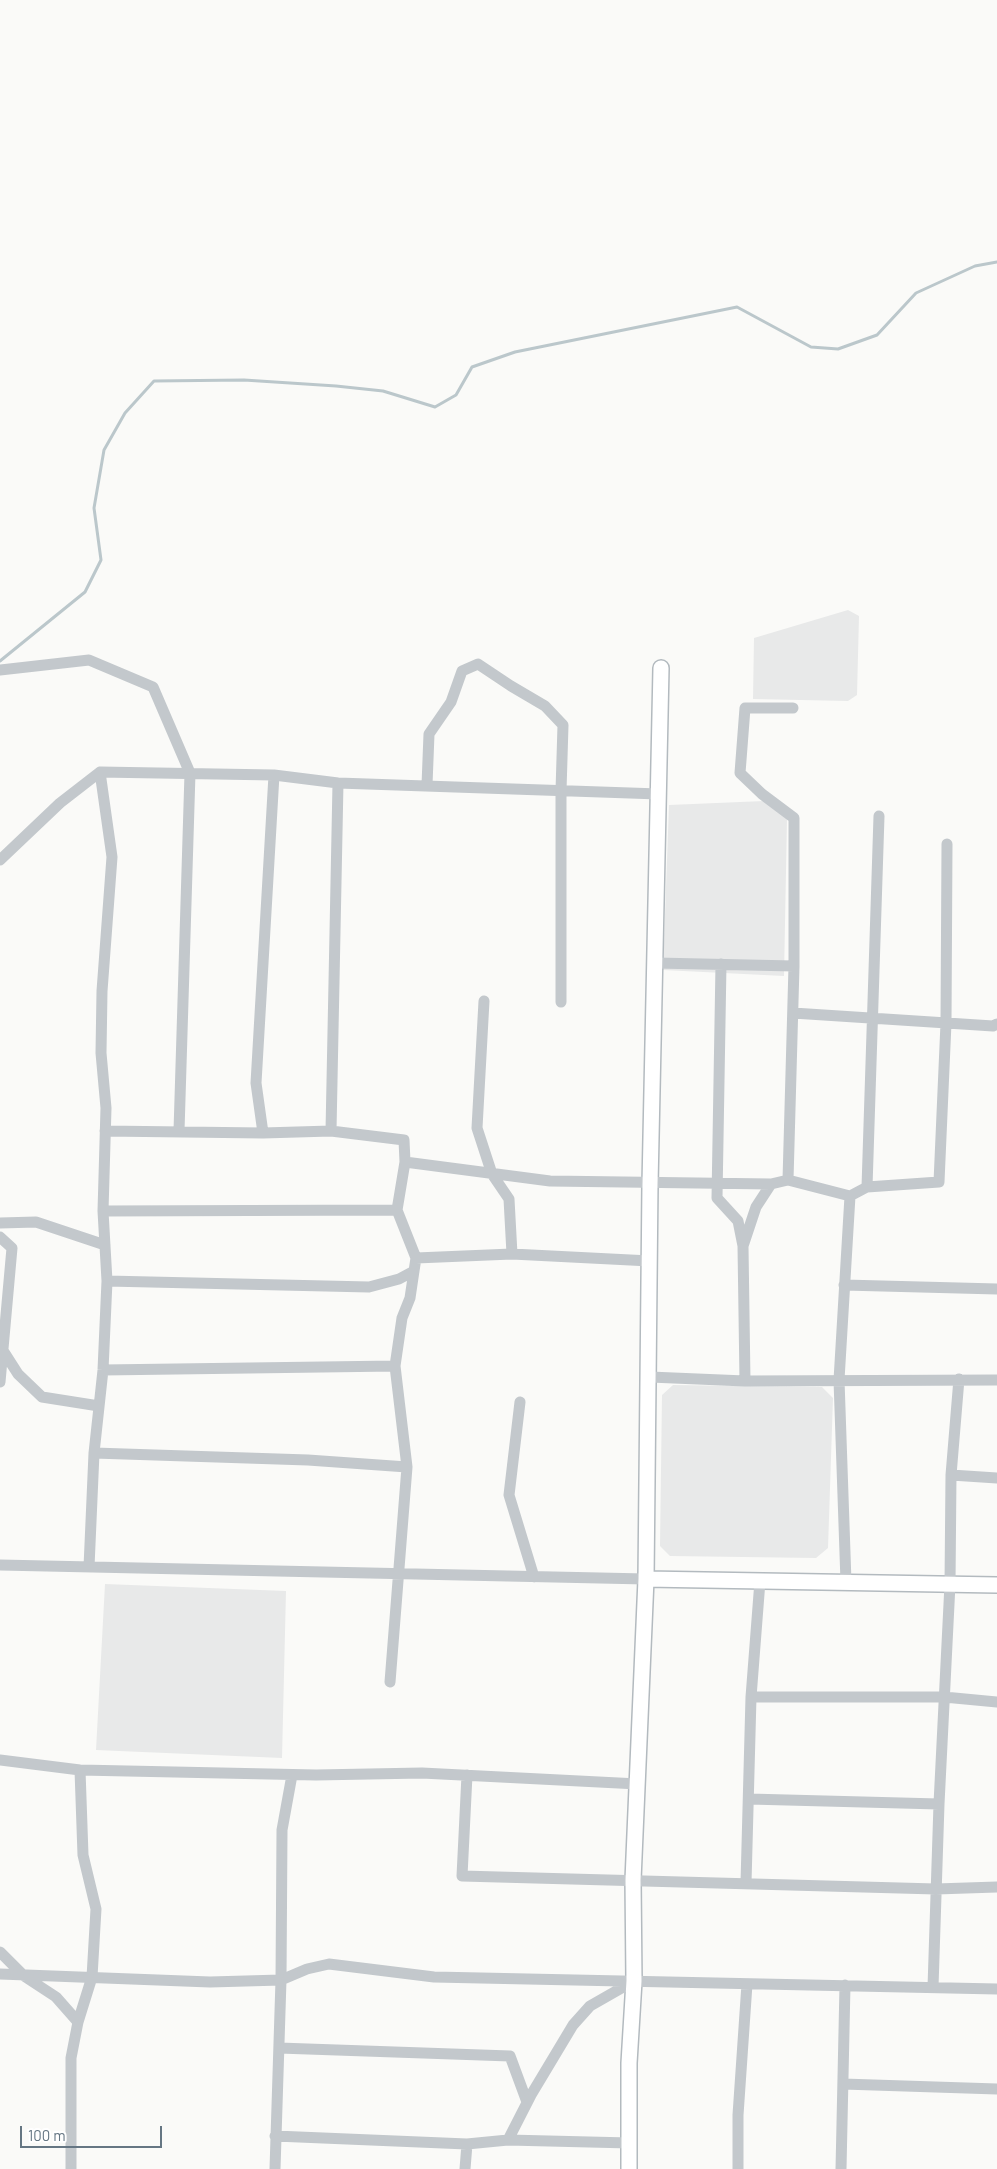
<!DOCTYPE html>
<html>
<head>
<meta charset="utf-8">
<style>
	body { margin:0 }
	#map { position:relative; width:997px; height:2169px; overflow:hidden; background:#fafaf8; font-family:Barlow,sans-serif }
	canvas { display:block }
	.scale { position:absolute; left:20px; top:2126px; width:142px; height:22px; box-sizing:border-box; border:2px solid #657683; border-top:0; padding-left:6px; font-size:15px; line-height:18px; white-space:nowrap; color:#657683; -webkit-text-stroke:4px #fff; paint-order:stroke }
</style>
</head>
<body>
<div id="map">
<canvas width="997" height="2169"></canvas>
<div class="scale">100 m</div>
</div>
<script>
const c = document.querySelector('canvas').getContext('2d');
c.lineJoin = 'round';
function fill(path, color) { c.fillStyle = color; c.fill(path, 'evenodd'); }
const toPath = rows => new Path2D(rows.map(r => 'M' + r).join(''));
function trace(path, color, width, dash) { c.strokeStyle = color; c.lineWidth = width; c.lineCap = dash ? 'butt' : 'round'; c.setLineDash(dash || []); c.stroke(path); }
fill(toPath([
	[848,610,859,616,857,695,848,701,753,699,754,638],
	[764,801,787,819,784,976,663,970,669,805],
	[673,1385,822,1387,833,1398,828,1548,816,1558,670,1556,660,1546,662,1395],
	[105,1584,286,1591,282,1758,96,1750]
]), '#e8e9e9');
trace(toPath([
	[0,661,85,592,101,560,94,508,104,450,125,413,154,381,244,380,336,386,383,391,435,407,456,395,472,367,515,352,737,307,811,347,838,349,877,335,916,293,975,266,997,262]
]), '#bbc7cb', 3);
const secondary = toPath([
	[646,1579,997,1585],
	[629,2169,629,2063,634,1981,633,1880,646,1579,650,1184,661,668]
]);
trace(secondary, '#b3babf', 18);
trace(toPath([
	[0,670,89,660,153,687,190,773,179,1131],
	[427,785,429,734,451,702,462,671,478,664,511,686,545,706,563,725,561,791,561,1002],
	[0,860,60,803,100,772,274,775,338,783,659,794],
	[656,963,794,966],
	[721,964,717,1198,738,1221,743,1246],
	[484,1001,477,1128,492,1174,509,1199,512,1254],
	[793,1013,993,1026,997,1024],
	[105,1131,263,1133,331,1131,404,1140,405,1162,397,1210,416,1258,414,1271,399,1279,369,1287,107,1281],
	[331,1131,338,783],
	[263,1133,256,1083,274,775],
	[405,1162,550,1181,771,1184,788,1180,850,1196,867,1187,939,1182,946,1023,947,844],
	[788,1180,794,966,794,818,762,794,740,773,745,708,793,708],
	[867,1187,879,816],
	[103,1211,397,1210],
	[0,1223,36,1222,105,1245],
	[0,1237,12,1248,0,1382],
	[416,1258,512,1254,650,1261],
	[844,1285,997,1289],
	[2,1349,18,1374,42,1397,99,1406],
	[103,1370,395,1366],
	[650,1377,745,1381,997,1380],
	[745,1381,743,1246,756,1207,771,1184],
	[520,1402,509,1495,534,1577],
	[94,1453,308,1460,407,1467],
	[951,1475,997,1478],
	[0,1565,646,1579],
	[89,1567,94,1453,103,1370,107,1281,103,1211,106,1108,101,1053,102,991,112,857,100,772],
	[846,1582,839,1380,850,1196],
	[390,1682,407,1467,395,1366,402,1318,410,1298,414,1271],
	[751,1697,944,1697,997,1702],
	[0,1760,80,1770,316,1775,422,1773,638,1784],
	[467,1775,462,1876,936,1889,997,1887],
	[749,1799,939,1804],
	[746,1883,751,1697,760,1581],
	[0,1952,24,1976,56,1997,78,2022],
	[0,1974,210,1982,281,1980,307,1969,329,1964,434,1977,997,1989],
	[933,1987,939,1804,950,1584,951,1475,959,1379],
	[279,2048,510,2056,527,2102],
	[843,2084,997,2089],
	[275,2136,467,2144,508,2140,630,2143],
	[508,2140,531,2095,573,2025,590,2006,632,1982],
	[71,2169,71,2058,78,2022,92,1977,96,1909,83,1855,80,1770],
	[275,2169,281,1980,282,1830,292,1775],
	[465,2169,467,2144],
	[738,2169,738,2115,747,1984],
	[841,2169,845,1985]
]), '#c3c8cc', 11);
trace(secondary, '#fff', 15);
</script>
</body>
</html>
